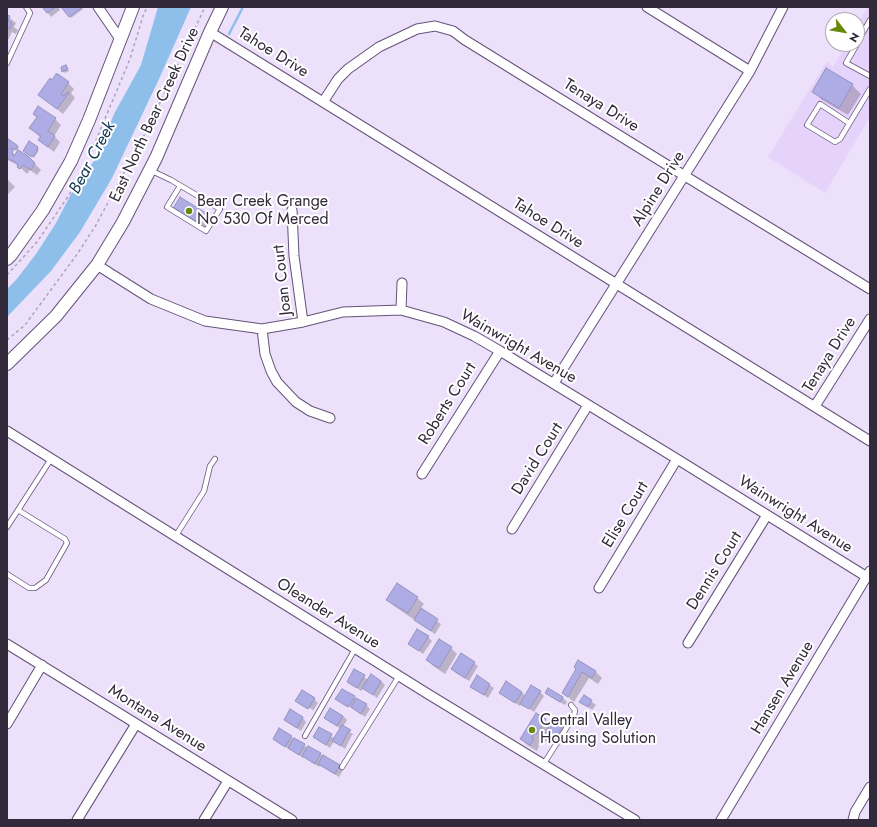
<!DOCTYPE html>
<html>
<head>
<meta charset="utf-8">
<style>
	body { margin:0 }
	#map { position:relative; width:877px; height:827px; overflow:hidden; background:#ece0fa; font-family:Jost,sans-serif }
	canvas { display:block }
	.frame { position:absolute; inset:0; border:8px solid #322a3b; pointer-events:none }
	.north { position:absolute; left:825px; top:12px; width:40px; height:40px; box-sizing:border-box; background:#fff; border:1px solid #adaab1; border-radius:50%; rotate:121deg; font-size:11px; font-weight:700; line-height:16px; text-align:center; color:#322a3b }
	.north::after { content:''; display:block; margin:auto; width:14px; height:18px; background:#66890b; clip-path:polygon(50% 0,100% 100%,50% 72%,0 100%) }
</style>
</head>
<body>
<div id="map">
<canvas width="877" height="827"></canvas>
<div class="frame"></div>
<div class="north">N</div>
</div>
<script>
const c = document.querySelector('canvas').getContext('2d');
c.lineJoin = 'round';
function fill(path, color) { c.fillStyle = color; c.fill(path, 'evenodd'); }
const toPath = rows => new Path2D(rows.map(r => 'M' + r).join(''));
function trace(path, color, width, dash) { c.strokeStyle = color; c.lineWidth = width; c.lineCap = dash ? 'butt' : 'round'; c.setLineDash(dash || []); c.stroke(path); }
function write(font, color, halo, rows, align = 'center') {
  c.font = font + ' Jost,sans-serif'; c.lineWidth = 4; c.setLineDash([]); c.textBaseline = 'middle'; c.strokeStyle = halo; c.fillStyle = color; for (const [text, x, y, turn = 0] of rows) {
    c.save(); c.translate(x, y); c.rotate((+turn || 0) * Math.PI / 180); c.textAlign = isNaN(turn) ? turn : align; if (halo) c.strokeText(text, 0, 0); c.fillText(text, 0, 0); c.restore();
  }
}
fill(toPath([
	[866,7,870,7,870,117,825,193,768,157,827,61,833,67,846,44,857,44,857,26,866,10]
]), '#e5d3fc');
fill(toPath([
	[158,7,191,7,159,79,112,178,80,232,51,271,7,317,7,289,16,280,36,254,56,223,71,194,96,158,114,114,141,65]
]), '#8ebfeb');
fill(toPath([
	[43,7,58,7,60,10,51,17],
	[62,7,82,7,83,9,71,18],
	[7,16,16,23,14,27,18,30,16,34,12,32,8,40,7,40],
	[66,66,69,71,65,73,63,71],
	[826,70,852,85,861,94,848,115,822,100,813,91],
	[68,83,74,89,71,93,75,98,63,114,39,95],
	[39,108,55,119,61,125,54,136,60,142,54,152,46,146,39,140,41,138,30,128,38,117],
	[7,140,19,148,17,151,7,144],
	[37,148,39,150,34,158,25,152],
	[7,149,16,155,28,157,41,170,37,175,30,170,27,174,18,165,9,161,7,158],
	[7,179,15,187,7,195],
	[180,198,206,214,214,222,207,233,182,218],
	[417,598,424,604,420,609,441,624,435,634,394,606,388,600],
	[428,637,432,641,423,654,409,643],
	[451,648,457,654,445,674,433,666,427,660],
	[579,662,596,672,602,678,598,684,589,678,574,702,563,693,577,669],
	[474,663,478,666,469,681,456,673,452,669],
	[355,670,368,680,381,681,385,685,377,698,364,688,361,691,348,682],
	[477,677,494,688,488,698,471,686],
	[342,690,366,705,370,709,365,717,353,709,352,710,353,709,340,701,340,702,337,699],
	[549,690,563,698,567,702,565,705,551,697,547,693],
	[522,692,526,697,540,692,544,696,534,712,521,703,520,706,504,696],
	[584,696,596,705,592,710,581,702],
	[314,699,318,703,312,712,313,710,300,702],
	[343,716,347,720,343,727,354,735,352,735,345,749,334,741,330,748,314,737,319,728,335,739,341,729,325,718],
	[303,718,306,722,301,731,285,720],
	[545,720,551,725,562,727,566,730,556,747,542,738,538,745,539,746,537,751,527,745,521,739],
	[291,737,308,748,308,747,340,766,343,770,339,777,320,765,319,767,304,757,303,758,290,749,290,750,278,742,274,739]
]), '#0003');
trace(toPath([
	[229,34,243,7]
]), '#8ebfeb', 2.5);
const building = toPath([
	[42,7,56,7,47,13,42,7],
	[61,7,83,7,69,17,61,7],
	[7,15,10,16,8,21,12,23,10,29,7,27,7,15],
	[66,65,68,69,62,72,61,67,66,65],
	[826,68,853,84,839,108,812,92,826,68],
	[56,74,58,74,69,82,61,94,64,96,67,92,69,93,57,109,38,95,50,78,52,80,56,74],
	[38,106,56,118,48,131,55,136,48,147,38,140,41,136,29,128,37,117,33,114,38,106],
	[7,138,18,146,15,150,7,145,7,138],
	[29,141,38,147,36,153,32,157,23,151,29,141],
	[7,147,13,150,12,155,14,156,18,150,28,156,35,163,31,170,23,165,20,169,17,167,18,165,13,161,7,158,7,147],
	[180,197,206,213,199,226,172,210,180,197],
	[397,583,418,597,408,613,386,600,397,583],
	[421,608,438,619,431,631,414,620,421,608],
	[417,629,429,636,419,651,408,644,417,629],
	[439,639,452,647,439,668,426,660,439,639],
	[461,653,475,662,465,678,451,669,461,653],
	[578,660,596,671,592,678,582,672,568,697,562,693,576,669,574,667,578,660],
	[354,669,365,675,357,688,347,682,354,669],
	[371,674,381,681,373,695,362,688,371,674],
	[477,675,490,684,484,695,470,687,477,675],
	[506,681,522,692,515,703,499,693,506,681],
	[531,685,541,691,529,709,520,704,531,685],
	[548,688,563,697,560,702,545,693,548,688],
	[342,689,355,696,348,707,335,699,342,689],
	[302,690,315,698,308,709,295,701,302,690],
	[584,695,592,700,588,707,579,702,584,695],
	[356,698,367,704,361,714,351,707,356,698],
	[330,708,343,716,337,726,324,718,330,708],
	[290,709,303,717,297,728,284,720,290,709],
	[536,713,546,719,537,734,535,733,532,738,534,739,530,745,520,739,536,713],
	[553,720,563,726,552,744,542,738,553,720],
	[342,725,351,730,349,732,348,732,341,746,332,741,342,725],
	[319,727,332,734,326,745,313,737,319,727],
	[279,728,292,736,285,747,273,739,279,728],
	[294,738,305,744,299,755,288,748,294,738],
	[308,746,321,753,315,764,302,756,308,746],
	[323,755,340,765,335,774,318,764,323,755]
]);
fill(building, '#aeace5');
trace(building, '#9493be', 1);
const lane = toPath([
	[857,43,870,20],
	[857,44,846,63,870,76],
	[7,63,30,13,26,7],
	[849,123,820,104,807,125,835,142,840,139,870,89],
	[150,170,171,180,220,209,206,231,167,207,180,186],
	[7,527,51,459],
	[175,537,204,491,210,466,215,459],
	[7,574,29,588,35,588,46,580,67,543,65,539,18,510],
	[305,736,355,649],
	[543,765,574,716,575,710,571,705],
	[342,767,399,676]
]);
const street = toPath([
	[98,7,120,39],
	[647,7,750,71],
	[210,32,870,441],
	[323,102,338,79,348,69,379,47,417,29,435,26,453,31,465,40,685,176,870,289],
	[292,210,294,256,303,322],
	[97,265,151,299,205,321,262,329,303,322,343,312,401,310,444,322,474,336,500,351,677,459,867,577],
	[401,310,402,283],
	[262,329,265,354,271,371,277,382,296,402,310,411,330,418],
	[554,383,750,71,783,7],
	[815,406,870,319],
	[7,431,428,694,635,820],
	[422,474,500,351],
	[512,529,588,405],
	[599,588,677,459],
	[688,643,767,515],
	[7,644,292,820],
	[7,724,42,665],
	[77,820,136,724],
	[204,820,228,781],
	[721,820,870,571],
	[853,820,855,812,870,787]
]);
const secondary = toPath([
	[7,259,11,255,43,210,71,161,89,120,133,7],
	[7,364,56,316,97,265,123,222,156,158,210,32,222,7]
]);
trace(lane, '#655379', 6);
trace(street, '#655379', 11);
trace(secondary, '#655379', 14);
trace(toPath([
	[7,275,37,242,69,195,89,157,130,59,143,16,147,7],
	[7,340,25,325,78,253,96,225,147,130,205,7]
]), '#ada2b9', 1.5, [3, 3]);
trace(lane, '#fff', 4.5);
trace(street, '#fff', 9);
trace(secondary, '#fff', 12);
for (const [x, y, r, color] of [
	[189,211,4,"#66890b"],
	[532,730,4,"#66890b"]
]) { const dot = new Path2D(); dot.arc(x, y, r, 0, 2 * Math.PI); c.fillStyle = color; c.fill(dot); trace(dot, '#fff', 1.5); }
write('16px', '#322a3b', '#fff', [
	["Tahoe Drive",273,53,32],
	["Tenaya Drive",601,106,32],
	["East North Bear Creek Drive",155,115,-65],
	["Alpine Drive",659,189,-58],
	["Tahoe Drive",548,224,32],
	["Joan Court",283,280,-96],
	["Wainwright Avenue",518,347,30],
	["Tenaya Drive",830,355,-58],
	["Roberts Court",448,404,-58],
	["David Court",538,459,-58],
	["Elise Court",626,515,-59],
	["Wainwright Avenue",795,515,32],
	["Dennis Court",715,571,-58],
	["Oleander Avenue",328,614,32],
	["Hansen Avenue",783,688,-59],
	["Montana Avenue",157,719,32]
]);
write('16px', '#322a3b', '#fff', [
	["Bear Creek Grange",197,202],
	["No 530 Of Merced",197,220],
	["Central Valley",540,721],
	["Housing Solution",540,739]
], 'left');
write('italic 17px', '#113653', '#fff', [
	["Bear Creek",93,158,-62]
]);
</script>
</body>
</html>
